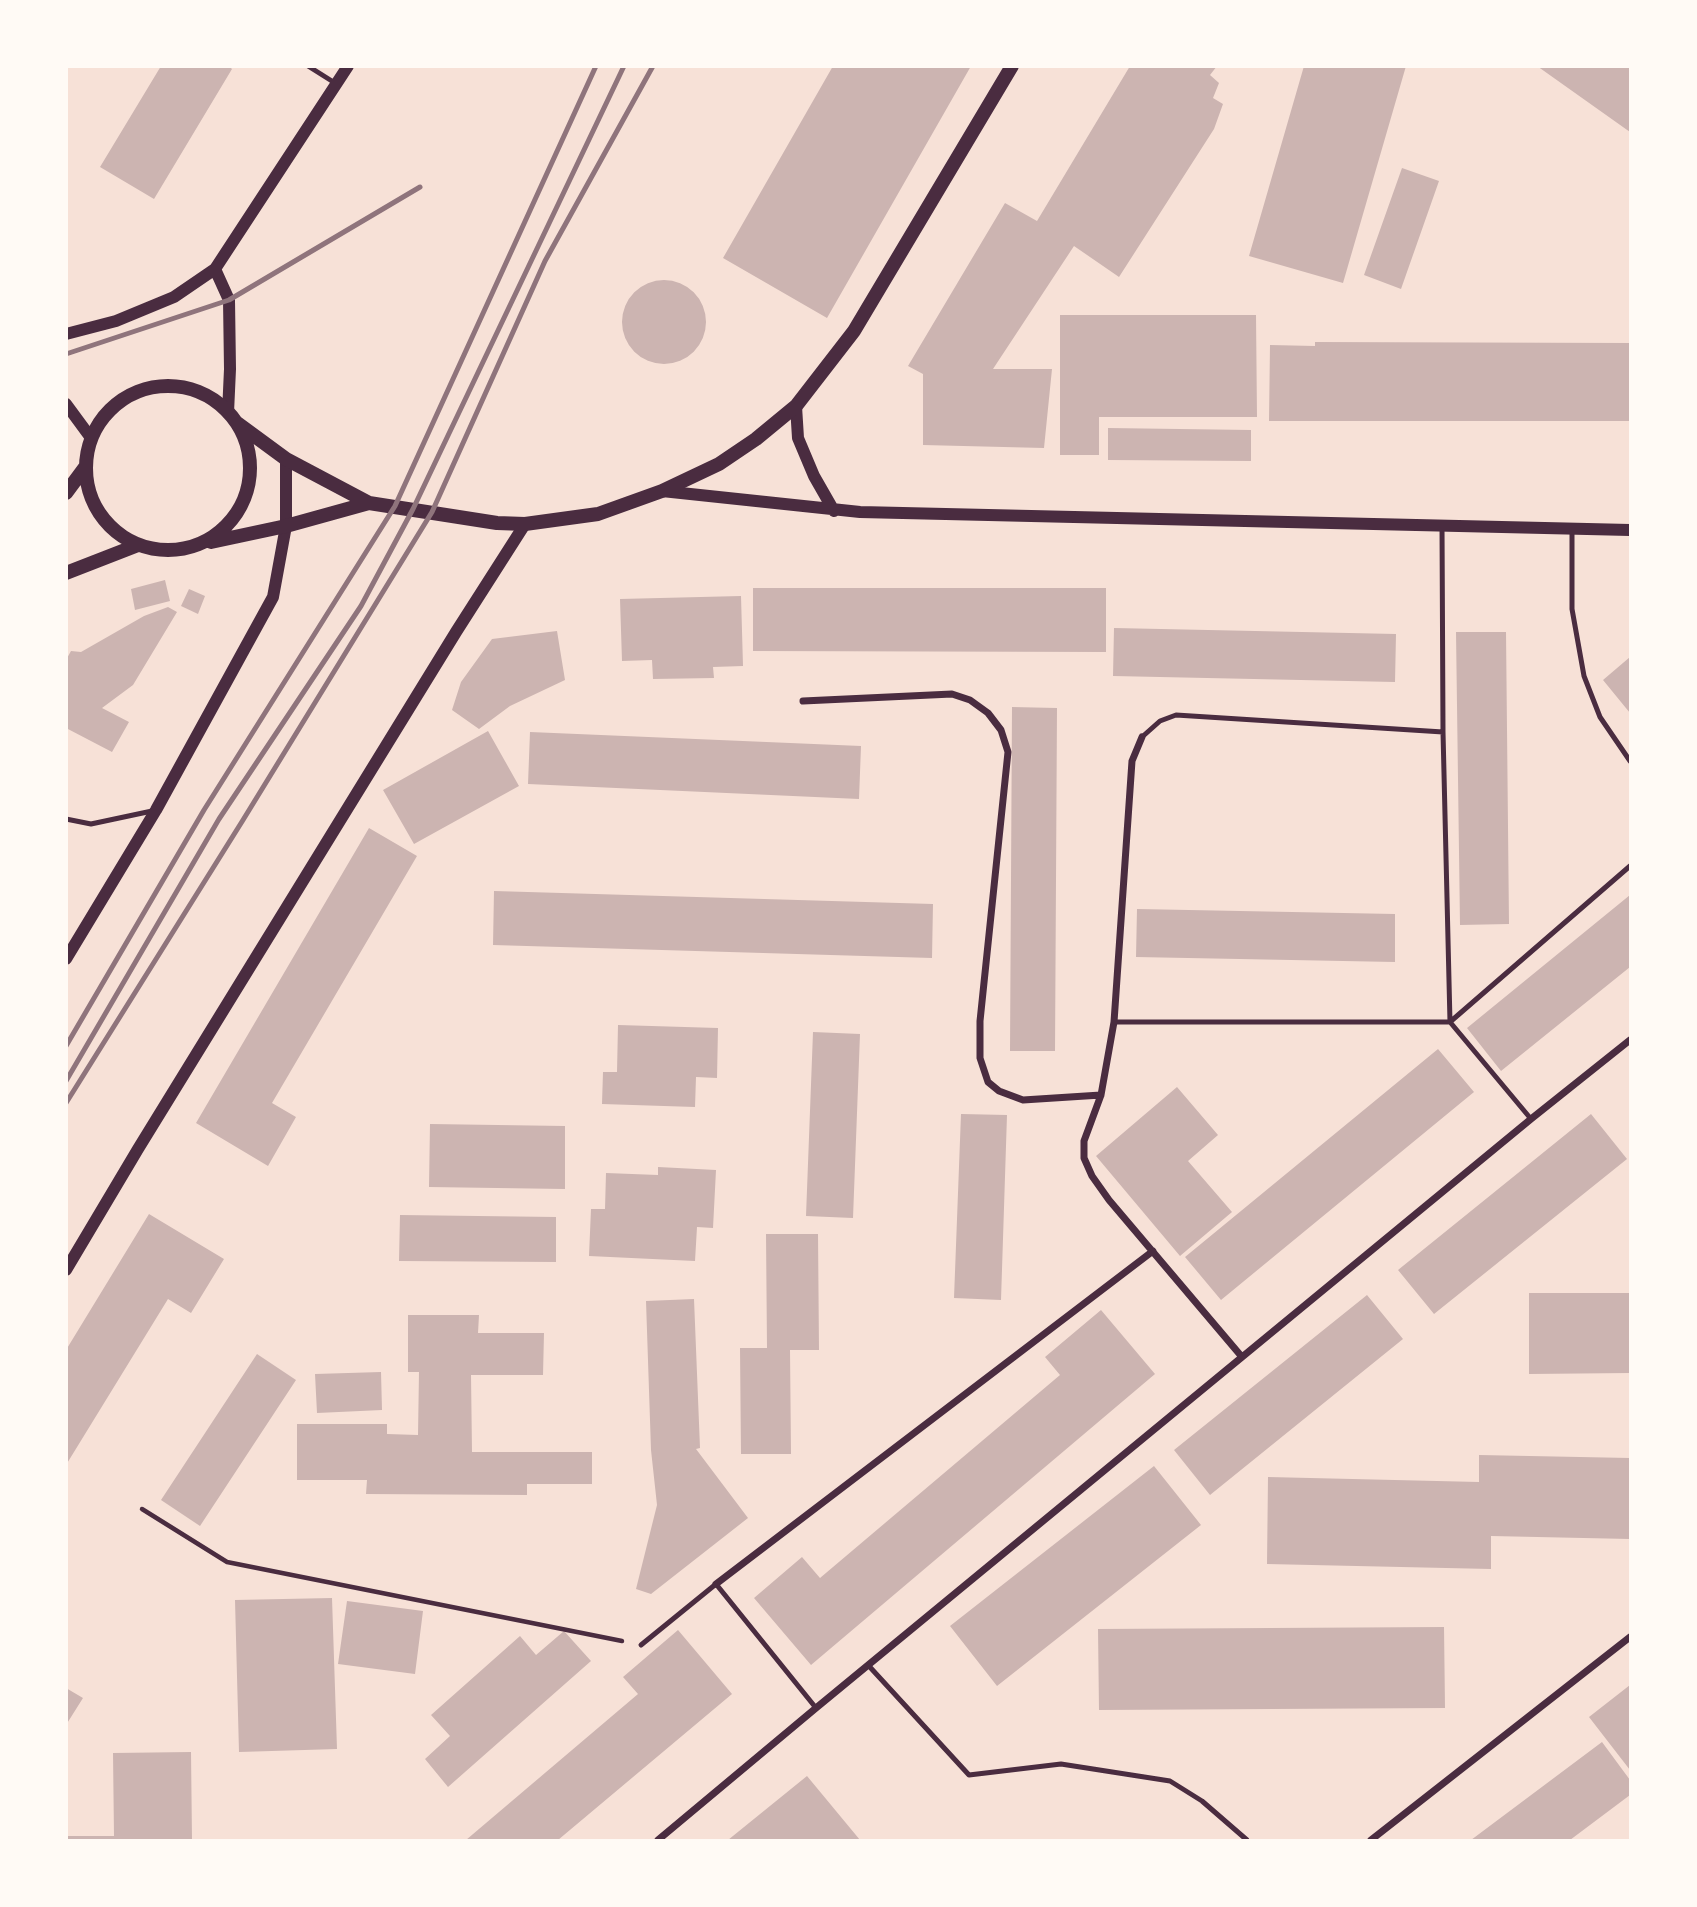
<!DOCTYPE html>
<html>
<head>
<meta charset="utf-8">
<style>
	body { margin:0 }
	#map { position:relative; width:1697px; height:1907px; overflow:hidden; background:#f7e1d7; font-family:Cabin,sans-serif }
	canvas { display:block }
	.frame { position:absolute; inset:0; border:68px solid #fffaf5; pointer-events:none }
</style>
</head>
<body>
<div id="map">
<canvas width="1697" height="1907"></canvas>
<div class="frame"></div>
</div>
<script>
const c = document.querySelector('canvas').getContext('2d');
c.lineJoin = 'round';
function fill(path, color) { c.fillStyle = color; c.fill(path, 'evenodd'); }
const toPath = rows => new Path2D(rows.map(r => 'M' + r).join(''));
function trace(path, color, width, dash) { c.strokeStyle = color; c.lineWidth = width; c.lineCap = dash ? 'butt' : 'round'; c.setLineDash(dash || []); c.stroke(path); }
fill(toPath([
	[161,66,229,66,232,69,154,199,100,167],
	[833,66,971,66,827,318,723,258],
	[1130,66,1217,66,1210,75,1219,83,1213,98,1223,104,1214,129,1119,277,1074,246,993,369,1052,369,1044,448,923,445,923,374,908,366,1005,203,1037,221],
	[1304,66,1406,66,1343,283,1249,256],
	[1537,66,1630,66,1630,132],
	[1402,168,1439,181,1401,289,1364,275],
	'622 322a42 42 0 1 1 84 0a42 42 0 1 1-84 0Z',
	[1060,315,1256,315,1257,417,1099,417,1099,455,1060,455],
	[1315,342,1630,343,1630,421,1269,421,1270,345,1315,346],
	[1108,428,1251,430,1251,461,1108,460],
	[165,580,170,601,135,610,131,589],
	[753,588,1106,588,1106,652,753,651],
	[189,589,205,596,198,614,181,606],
	[741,596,743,666,713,667,714,678,653,679,652,660,622,661,620,599],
	[168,607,177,612,133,685,102,708,129,722,112,752,66,728,66,660,71,651,81,652,144,616],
	[1114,628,1396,634,1395,682,1113,676],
	[557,631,565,680,510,706,479,729,452,710,461,682,492,639],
	[1456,632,1506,632,1509,924,1460,925],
	[1630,657,1630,713,1603,680],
	[1012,707,1057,708,1055,1051,1010,1051],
	[488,731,519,786,414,844,383,790],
	[530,732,861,746,859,799,528,784],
	[369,828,417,856,272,1103,296,1117,268,1166,196,1123],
	[494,891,933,904,932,958,493,945],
	[1630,895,1630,967,1501,1071,1467,1028],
	[1137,909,1395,914,1395,962,1136,957],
	[618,1025,718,1028,717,1078,696,1077,695,1107,602,1104,603,1072,617,1072],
	[813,1032,860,1034,853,1218,806,1216],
	[1438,1049,1474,1092,1221,1300,1185,1257],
	[1177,1087,1218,1135,1188,1161,1232,1212,1180,1256,1096,1156],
	[961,1114,1007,1115,1001,1300,954,1298],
	[1591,1114,1627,1159,1434,1314,1398,1270],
	[430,1124,565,1126,565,1189,429,1187],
	[658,1167,716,1170,713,1228,697,1227,695,1261,589,1256,591,1209,605,1209,606,1173,658,1175],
	[149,1214,224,1259,191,1313,168,1299,66,1465,66,1350],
	[400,1215,556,1217,556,1262,399,1261],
	[766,1234,818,1234,819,1350,790,1350,791,1454,741,1454,740,1348,767,1348],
	[1529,1293,1630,1293,1630,1373,1529,1374],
	[1367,1295,1403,1339,1210,1495,1174,1450],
	[694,1299,700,1448,696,1449,748,1518,651,1594,636,1589,657,1505,651,1450,646,1301],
	[1101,1310,1155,1374,811,1665,754,1598,802,1557,820,1578,1060,1375,1045,1357],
	[408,1315,479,1315,478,1333,544,1333,543,1375,471,1375,472,1452,592,1452,592,1484,527,1484,527,1495,366,1494,367,1480,297,1480,297,1424,387,1424,387,1434,418,1435,419,1372,408,1372],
	[257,1354,296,1380,200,1526,161,1500],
	[381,1372,382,1410,317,1413,315,1374],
	[1479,1455,1630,1458,1630,1539,1491,1536,1491,1569,1267,1564,1268,1477,1479,1482],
	[1154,1466,1201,1525,997,1686,950,1626],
	[332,1598,337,1749,239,1752,235,1600],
	[347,1601,423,1611,415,1674,338,1664],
	[1444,1627,1445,1708,1099,1710,1098,1629],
	[678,1630,732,1694,558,1840,466,1840,638,1694,623,1677],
	[564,1631,591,1661,448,1787,425,1759,450,1736,431,1715,520,1636,536,1655],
	[1630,1685,1630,1770,1589,1717],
	[66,1688,83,1698,66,1725],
	[1602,1742,1630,1780,1630,1795,1570,1840,1471,1840],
	[191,1752,192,1840,66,1840,66,1836,114,1836,113,1753],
	[807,1776,860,1840,728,1840]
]), '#ccb4b1');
trace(toPath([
	[142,1509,227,1562,622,1641]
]), '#4a2c40', 4.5);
trace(toPath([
	[308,66,335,83],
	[1442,526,1443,732,1450,1022,1531,1119],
	[1572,529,1572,609,1584,676,1600,717,1630,761],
	[1142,737,1160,721,1176,715,1443,732],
	[66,819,91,824,152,811],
	[1114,1022,1450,1022,1630,866],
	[641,1645,716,1584,816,1708],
	[868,1665,969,1775,1061,1764,1170,1781,1202,1801,1247,1840]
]), '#4a2c40', 5);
trace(toPath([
	[803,701,952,694,970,700,988,713,1001,730,1008,752,980,1021,980,1058,988,1082,999,1091,1023,1100,1101,1095],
	[1142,737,1132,761,1114,1022,1101,1095,1084,1141,1084,1158,1092,1176,1109,1200,1242,1357],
	[716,1584,1153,1251],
	[658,1840,816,1708,1531,1119,1630,1040],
	[1371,1840,1630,1637]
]), '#4a2c40', 7);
trace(toPath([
	[215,269,229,300,230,369,228,413],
	[66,334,116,321,174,297,215,269,348,66],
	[66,404,91,438],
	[796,406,798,438,814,476,834,511],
	[662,491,860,512,1630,530],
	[66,959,156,810,273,597,286,526,286,459],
	[66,1270,138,1149,456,632,525,524]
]), '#4a2c40', 12);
trace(toPath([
	'86 468a82 82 0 1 1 164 0a82 82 0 1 1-164 0Z',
	[237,423,286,459,369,503,497,523,525,524,598,514,662,491,719,464,756,439,796,406,854,331,1012,66],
	[66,493,86,466],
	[211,542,286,526,369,503],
	[66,573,138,545]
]), '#4a2c40', 14);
trace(toPath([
	[66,354,229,300,420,187],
	[66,1046,204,810,395,506,596,66],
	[66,1081,219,819,361,606,413,509,624,66],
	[66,1103,243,820,432,512,545,261,653,66]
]), '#8f747c', 5);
</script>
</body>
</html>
